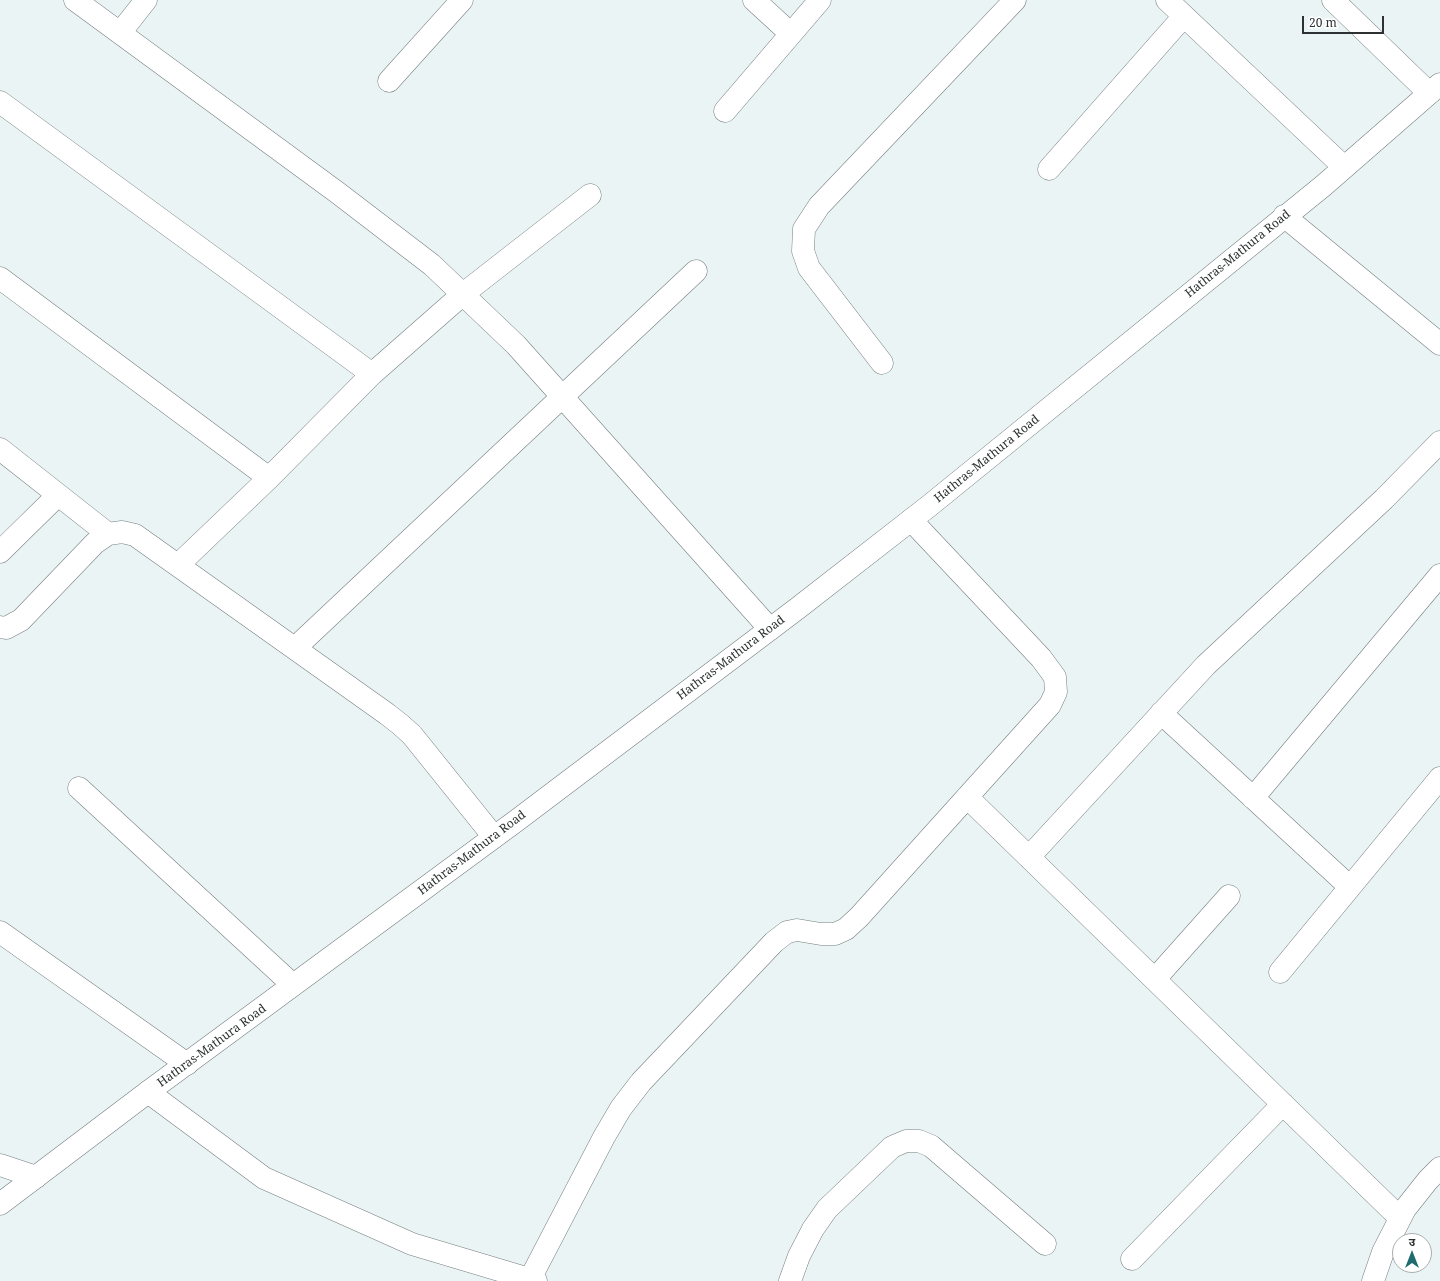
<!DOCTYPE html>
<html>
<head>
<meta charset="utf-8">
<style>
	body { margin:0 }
	#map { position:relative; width:1440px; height:1281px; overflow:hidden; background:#ebf4f5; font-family:"Noto Serif","Noto Sans Devanagari",serif }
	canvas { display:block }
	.north { position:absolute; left:1392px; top:1233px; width:40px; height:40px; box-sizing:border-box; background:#fff; border:1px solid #abadad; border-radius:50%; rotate:0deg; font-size:11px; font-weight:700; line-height:16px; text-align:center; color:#2d3131 }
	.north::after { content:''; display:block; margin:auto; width:14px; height:18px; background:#1f6b6f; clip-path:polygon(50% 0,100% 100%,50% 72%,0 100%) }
	.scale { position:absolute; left:1302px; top:16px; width:82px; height:18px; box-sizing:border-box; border:2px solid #2d3131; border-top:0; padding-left:5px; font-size:12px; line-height:14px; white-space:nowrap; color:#2d3131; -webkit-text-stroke:3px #fff; paint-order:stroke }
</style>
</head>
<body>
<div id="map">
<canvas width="1440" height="1281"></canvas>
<div class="north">उ</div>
<div class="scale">20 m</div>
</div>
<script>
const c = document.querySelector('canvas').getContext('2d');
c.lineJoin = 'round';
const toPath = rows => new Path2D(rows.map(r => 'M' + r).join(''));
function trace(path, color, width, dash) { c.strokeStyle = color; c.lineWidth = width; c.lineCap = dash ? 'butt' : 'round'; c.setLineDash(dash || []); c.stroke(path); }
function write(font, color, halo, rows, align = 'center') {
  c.font = font + ' "Noto Serif",serif'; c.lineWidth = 3; c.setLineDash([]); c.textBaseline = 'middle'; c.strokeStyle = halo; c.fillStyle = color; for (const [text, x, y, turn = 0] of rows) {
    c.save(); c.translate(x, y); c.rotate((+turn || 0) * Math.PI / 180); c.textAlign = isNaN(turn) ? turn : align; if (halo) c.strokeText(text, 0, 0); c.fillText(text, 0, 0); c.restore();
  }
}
const minor = toPath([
	[75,0,338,193,432,265,516,345,770,629],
	[754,0,791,34],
	[1167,0,1344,167],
	[1333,0,1429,93],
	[120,33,146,0],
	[389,81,462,0],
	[0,102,372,374],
	[725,111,820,0],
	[1049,169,1184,16],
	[1284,216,1440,344],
	[0,278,269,478,178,565],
	[882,363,809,268,803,251,804,229,819,206,1015,0],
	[0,449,108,534],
	[269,478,372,374,463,294,590,195],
	[0,552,58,495],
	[0,627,6,628,21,620,95,543,108,534,122,532,135,535,387,714,401,725,412,735,494,837],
	[295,648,696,271],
	[1161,713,1350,887],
	[79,788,293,985],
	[967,797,1400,1218],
	[1253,798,1440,575],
	[1029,857,1206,665,1384,499,1440,442],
	[0,932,187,1064],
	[1280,972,1440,778],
	[1155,979,1229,896],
	[148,1092,264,1178,412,1244,536,1281],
	[0,1165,36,1177],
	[1132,1259,1283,1104],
	[530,1279,604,1137,621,1108,641,1082,774,942,787,932,797,930,821,934,835,934,846,929,859,917,1050,705,1056,692,1055,677,1041,658,911,520],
	[790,1281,799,1256,813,1229,827,1209,892,1147,906,1141,919,1141,931,1146,1045,1244],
	[1373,1281,1383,1252,1405,1209,1428,1180,1440,1168]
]);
const highway = toPath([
	[0,1204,148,1092,516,821,798,608,929,506,1323,186,1440,84]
]);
trace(minor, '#757e7f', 23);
trace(highway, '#757e7f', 23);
trace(minor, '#fff', 22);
trace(highway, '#fff', 22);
write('12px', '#2d3131', '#fff', [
	["Hathras-Mathura Road",1238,254,-39],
	["Hathras-Mathura Road",987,459,-39],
	["Hathras-Mathura Road",731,658,-37],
	["Hathras-Mathura Road",472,853,-37],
	["Hathras-Mathura Road",212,1046,-36]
]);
</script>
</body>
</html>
